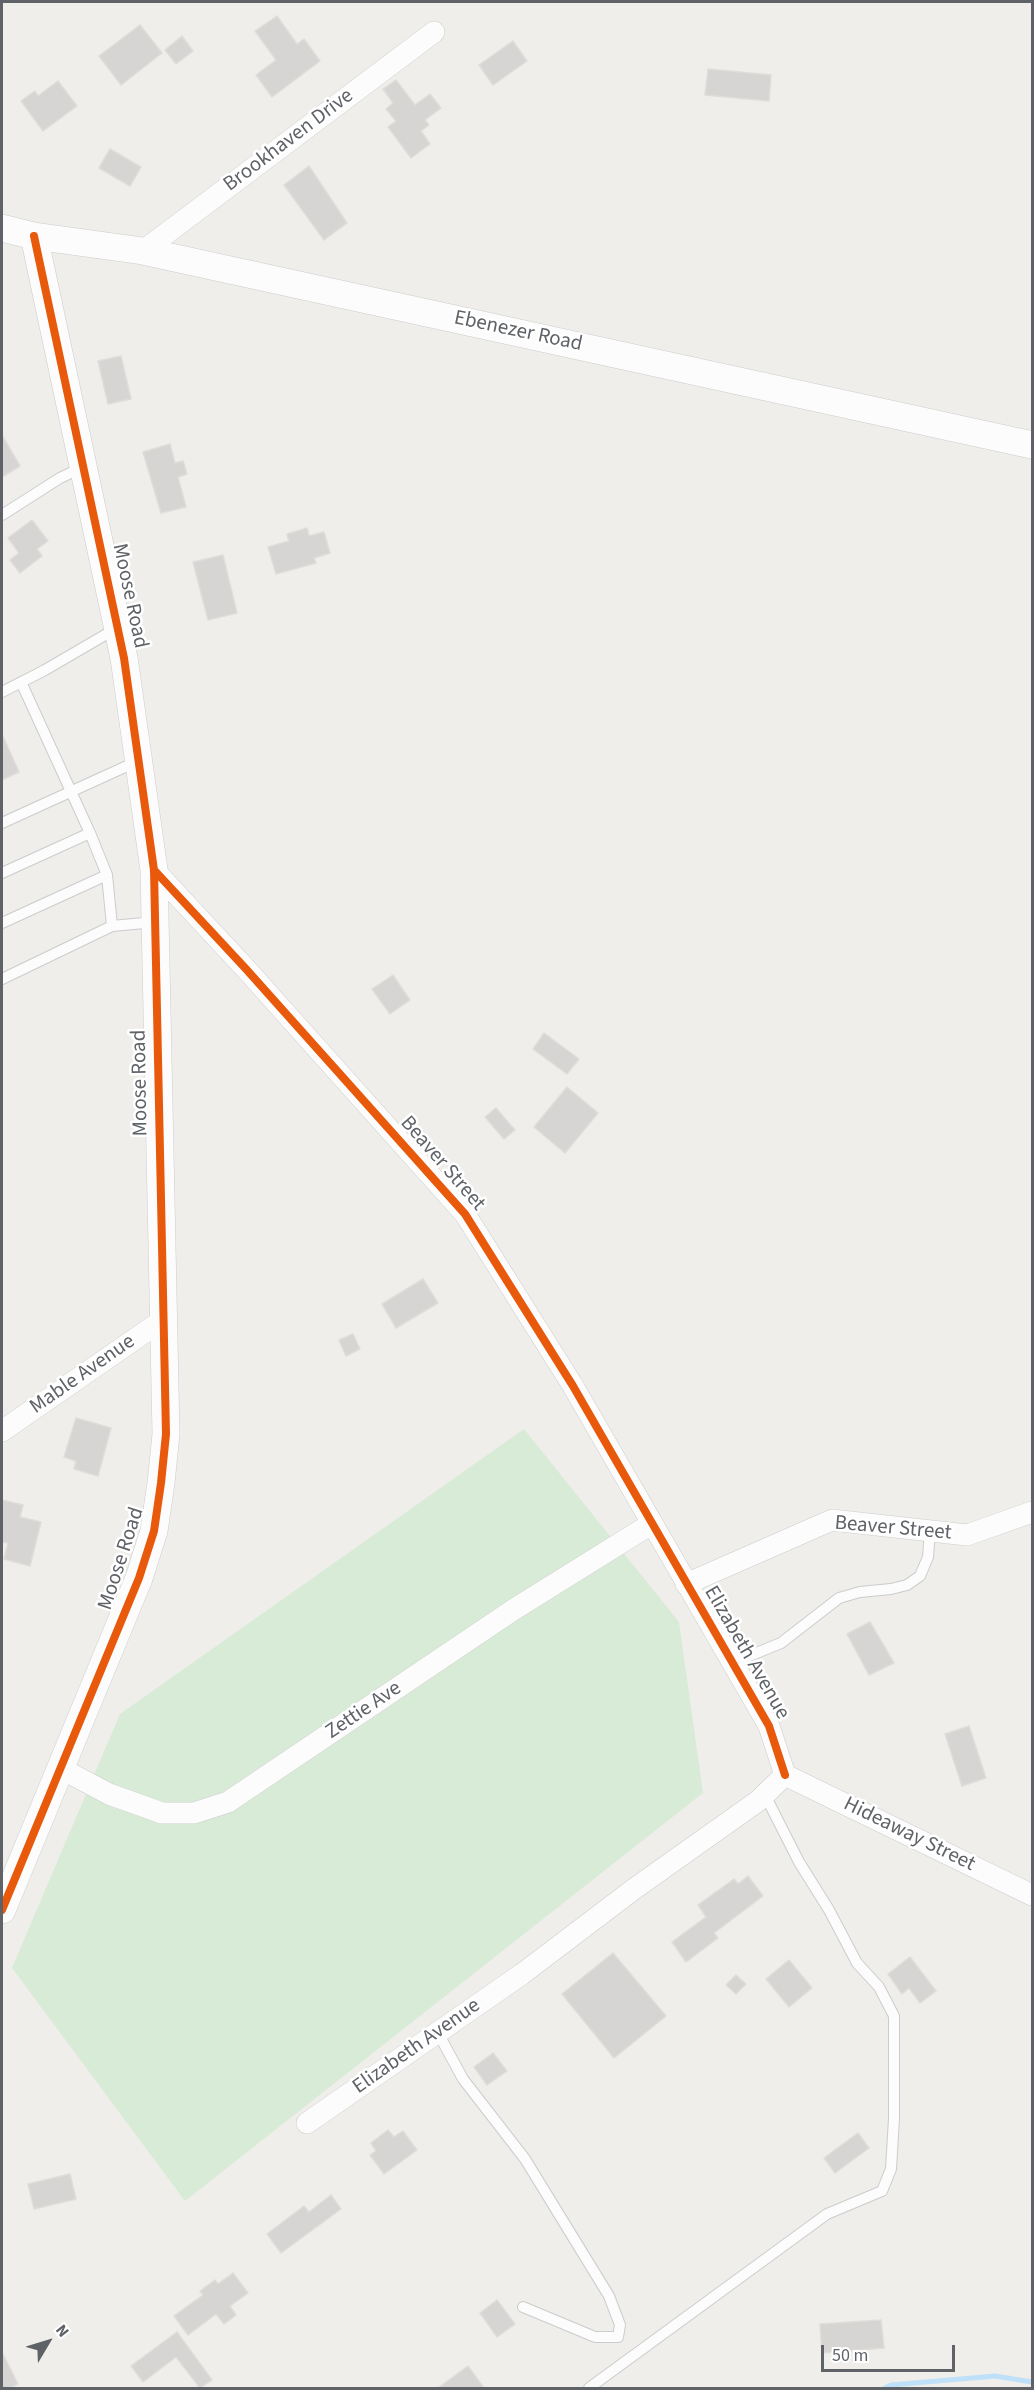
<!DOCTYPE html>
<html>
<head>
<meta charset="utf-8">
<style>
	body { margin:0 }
	#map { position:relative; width:1034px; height:2390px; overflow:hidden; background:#efeeea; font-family:"Source Sans 3",sans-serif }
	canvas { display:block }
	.frame { position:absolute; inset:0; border:3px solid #5f6368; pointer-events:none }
	.north { position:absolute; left:18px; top:2312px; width:60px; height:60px; -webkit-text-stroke:4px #fff; paint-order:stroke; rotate:52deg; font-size:16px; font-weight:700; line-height:24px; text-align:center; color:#5f6368 }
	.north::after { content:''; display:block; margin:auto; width:21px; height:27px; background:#5f6368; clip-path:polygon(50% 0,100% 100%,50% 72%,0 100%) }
	.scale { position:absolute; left:821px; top:2345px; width:134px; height:27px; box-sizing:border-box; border:3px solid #5f6368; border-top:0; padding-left:8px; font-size:18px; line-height:21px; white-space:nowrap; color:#5f6368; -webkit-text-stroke:4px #fff; paint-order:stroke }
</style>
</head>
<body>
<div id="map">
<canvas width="1034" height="2390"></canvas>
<div class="frame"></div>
<div class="north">N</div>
<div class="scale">50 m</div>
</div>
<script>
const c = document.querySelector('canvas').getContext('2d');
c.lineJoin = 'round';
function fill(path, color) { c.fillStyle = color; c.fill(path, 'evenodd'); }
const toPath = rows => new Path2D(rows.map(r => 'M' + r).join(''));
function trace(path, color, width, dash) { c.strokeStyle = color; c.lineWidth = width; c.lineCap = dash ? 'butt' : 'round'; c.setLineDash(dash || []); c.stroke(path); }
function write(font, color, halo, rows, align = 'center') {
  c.font = font + ' "Source Sans 3",sans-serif'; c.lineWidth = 5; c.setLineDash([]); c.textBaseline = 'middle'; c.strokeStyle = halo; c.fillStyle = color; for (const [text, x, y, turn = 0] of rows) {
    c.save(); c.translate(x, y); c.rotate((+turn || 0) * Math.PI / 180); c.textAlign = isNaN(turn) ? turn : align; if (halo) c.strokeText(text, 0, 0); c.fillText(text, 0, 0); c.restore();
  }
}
fill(toPath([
	[524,1429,679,1622,703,1793,185,2201,12,1968,120,1714]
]), '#d8ebd6');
trace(toPath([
	[885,2388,891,2385,995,2376,1032,2382]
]), '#bfe0f9', 5);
const building = toPath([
	[277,16,297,44,304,39,320,61,272,97,256,75,276,60,255,31,277,16],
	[140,25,162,53,121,85,99,56,140,25],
	[182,36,193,51,176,64,165,50,182,36],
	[513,41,527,61,493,85,479,65,513,41],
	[708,69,771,75,769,101,705,95,708,69],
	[396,80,415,105,430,94,441,108,425,120,429,125,421,131,430,144,411,158,388,127,396,121,386,109,393,103,383,89,396,80],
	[58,81,77,106,43,131,21,101,35,91,38,96,58,81],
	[110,149,141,167,130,186,99,168,110,149],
	[309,166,347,223,324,240,284,185,309,166],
	[121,356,131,399,108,404,98,361,121,356],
	[2,435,20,466,2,477,2,435],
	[170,444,175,463,183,461,187,474,178,477,186,507,161,513,143,452,170,444],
	[32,520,48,541,37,549,42,556,20,573,10,560,19,553,8,538,32,520],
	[307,528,309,536,324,532,330,553,314,558,316,563,276,574,268,547,289,541,287,534,307,528],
	[223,555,237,613,208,620,193,562,223,555],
	[2,734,19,772,2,780,2,734],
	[393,975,410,1000,390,1014,372,989,393,975],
	[544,1033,579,1059,567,1074,533,1049,544,1033],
	[567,1087,598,1113,565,1153,534,1127,567,1087],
	[496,1108,515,1130,504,1139,485,1117,496,1108],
	[423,1279,438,1303,396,1328,382,1304,423,1279],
	[353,1334,360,1349,346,1356,339,1340,353,1334],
	[76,1418,111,1428,98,1476,74,1469,76,1461,64,1457,76,1418],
	[2,1500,23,1505,20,1517,41,1522,30,1566,4,1559,8,1543,2,1542,2,1500],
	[870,1622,894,1663,869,1675,847,1634,870,1622],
	[969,1726,986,1778,962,1786,945,1734,969,1726],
	[748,1876,763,1896,714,1933,718,1938,686,1962,672,1942,706,1917,698,1905,734,1879,738,1884,748,1876],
	[613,1953,666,2016,614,2058,562,1994,613,1953],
	[910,1957,936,1991,920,2003,909,1988,902,1994,888,1974,910,1957],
	[789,1960,812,1988,789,2007,766,1979,789,1960],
	[736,1975,746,1984,736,1994,726,1985,736,1975],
	[493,2053,507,2071,487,2085,474,2067,493,2053],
	[388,2130,394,2137,403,2131,417,2150,384,2174,370,2155,376,2151,371,2143,388,2130],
	[858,2133,869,2148,835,2173,824,2158,858,2133],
	[70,2174,76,2199,34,2209,28,2184,70,2174],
	[331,2195,341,2209,281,2253,267,2234,304,2206,309,2212,331,2195],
	[233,2273,248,2293,230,2306,236,2315,224,2324,216,2314,188,2335,174,2316,203,2295,200,2291,215,2280,218,2284,233,2273],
	[497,2300,515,2324,497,2337,480,2313,497,2300],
	[881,2320,884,2348,822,2353,820,2324,881,2320],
	[177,2332,212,2380,200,2388,176,2357,143,2382,131,2366,177,2332],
	[2,2352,18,2384,10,2388,2,2388,2,2352],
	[468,2366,484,2388,438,2388,468,2366]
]);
fill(building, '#d6d5d3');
trace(building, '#deddd9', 1.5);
const service = toPath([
	[2,515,60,478,83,467],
	[21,682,90,833,107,875,112,926],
	[2,692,45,670,117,628],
	[2,823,138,761],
	[2,873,90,833],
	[2,923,107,875],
	[2,979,112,926,155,922],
	[732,1663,781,1643,839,1598,860,1592,891,1589,907,1585,920,1576,928,1557,930,1531],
	[438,2033,463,2079,525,2159,609,2296,620,2325,618,2337,595,2337,523,2307],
	[589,2388,827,2214,882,2191,891,2169,894,2119,894,2016,879,1987,857,1963,829,1910,799,1862,765,1795]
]);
const minor = toPath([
	[143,251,434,32],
	[154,870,246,969,465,1214,573,1386,769,1726,785,1775],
	[2,1431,164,1319],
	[686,1584,832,1520,967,1535,1032,1512],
	[60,1768,109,1794,162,1813,194,1813,228,1802,513,1610,651,1524],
	[785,1775,1032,1895],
	[307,2123,522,1974,634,1889,758,1801,785,1775]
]);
const tertiary = toPath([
	[2,228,34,236,143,251,1032,445],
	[2,1910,139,1578,154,1531,161,1483,166,1434,154,870,124,658,34,236]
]);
trace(service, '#cbcccc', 12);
trace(minor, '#cbcccc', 22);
trace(tertiary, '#cbcccc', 28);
trace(service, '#fdfcfc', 10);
trace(minor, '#fdfcfc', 21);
trace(tertiary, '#fdfcfc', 27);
trace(toPath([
	[154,870,246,969,465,1214,573,1386,769,1726,785,1775],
	[2,1910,139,1578,154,1531,161,1483,166,1434,154,870,124,658,34,236]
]), '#e8590c', 8);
write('21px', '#5f6368', '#fff', [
	["Brookhaven Drive",289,141,-37],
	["Ebenezer Road",518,332,12],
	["Moose Road",129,596,78],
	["Moose Road",141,1083,-91],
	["Beaver Street",442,1164,49],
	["Mable Avenue",83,1375,-35],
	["Beaver Street",893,1529,5],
	["Moose Road",122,1559,-72],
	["Elizabeth Avenue",746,1653,60],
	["Zettie Ave",364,1711,-34],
	["Hideaway Street",909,1835,26],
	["Elizabeth Avenue",417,2047,-35]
]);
</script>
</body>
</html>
